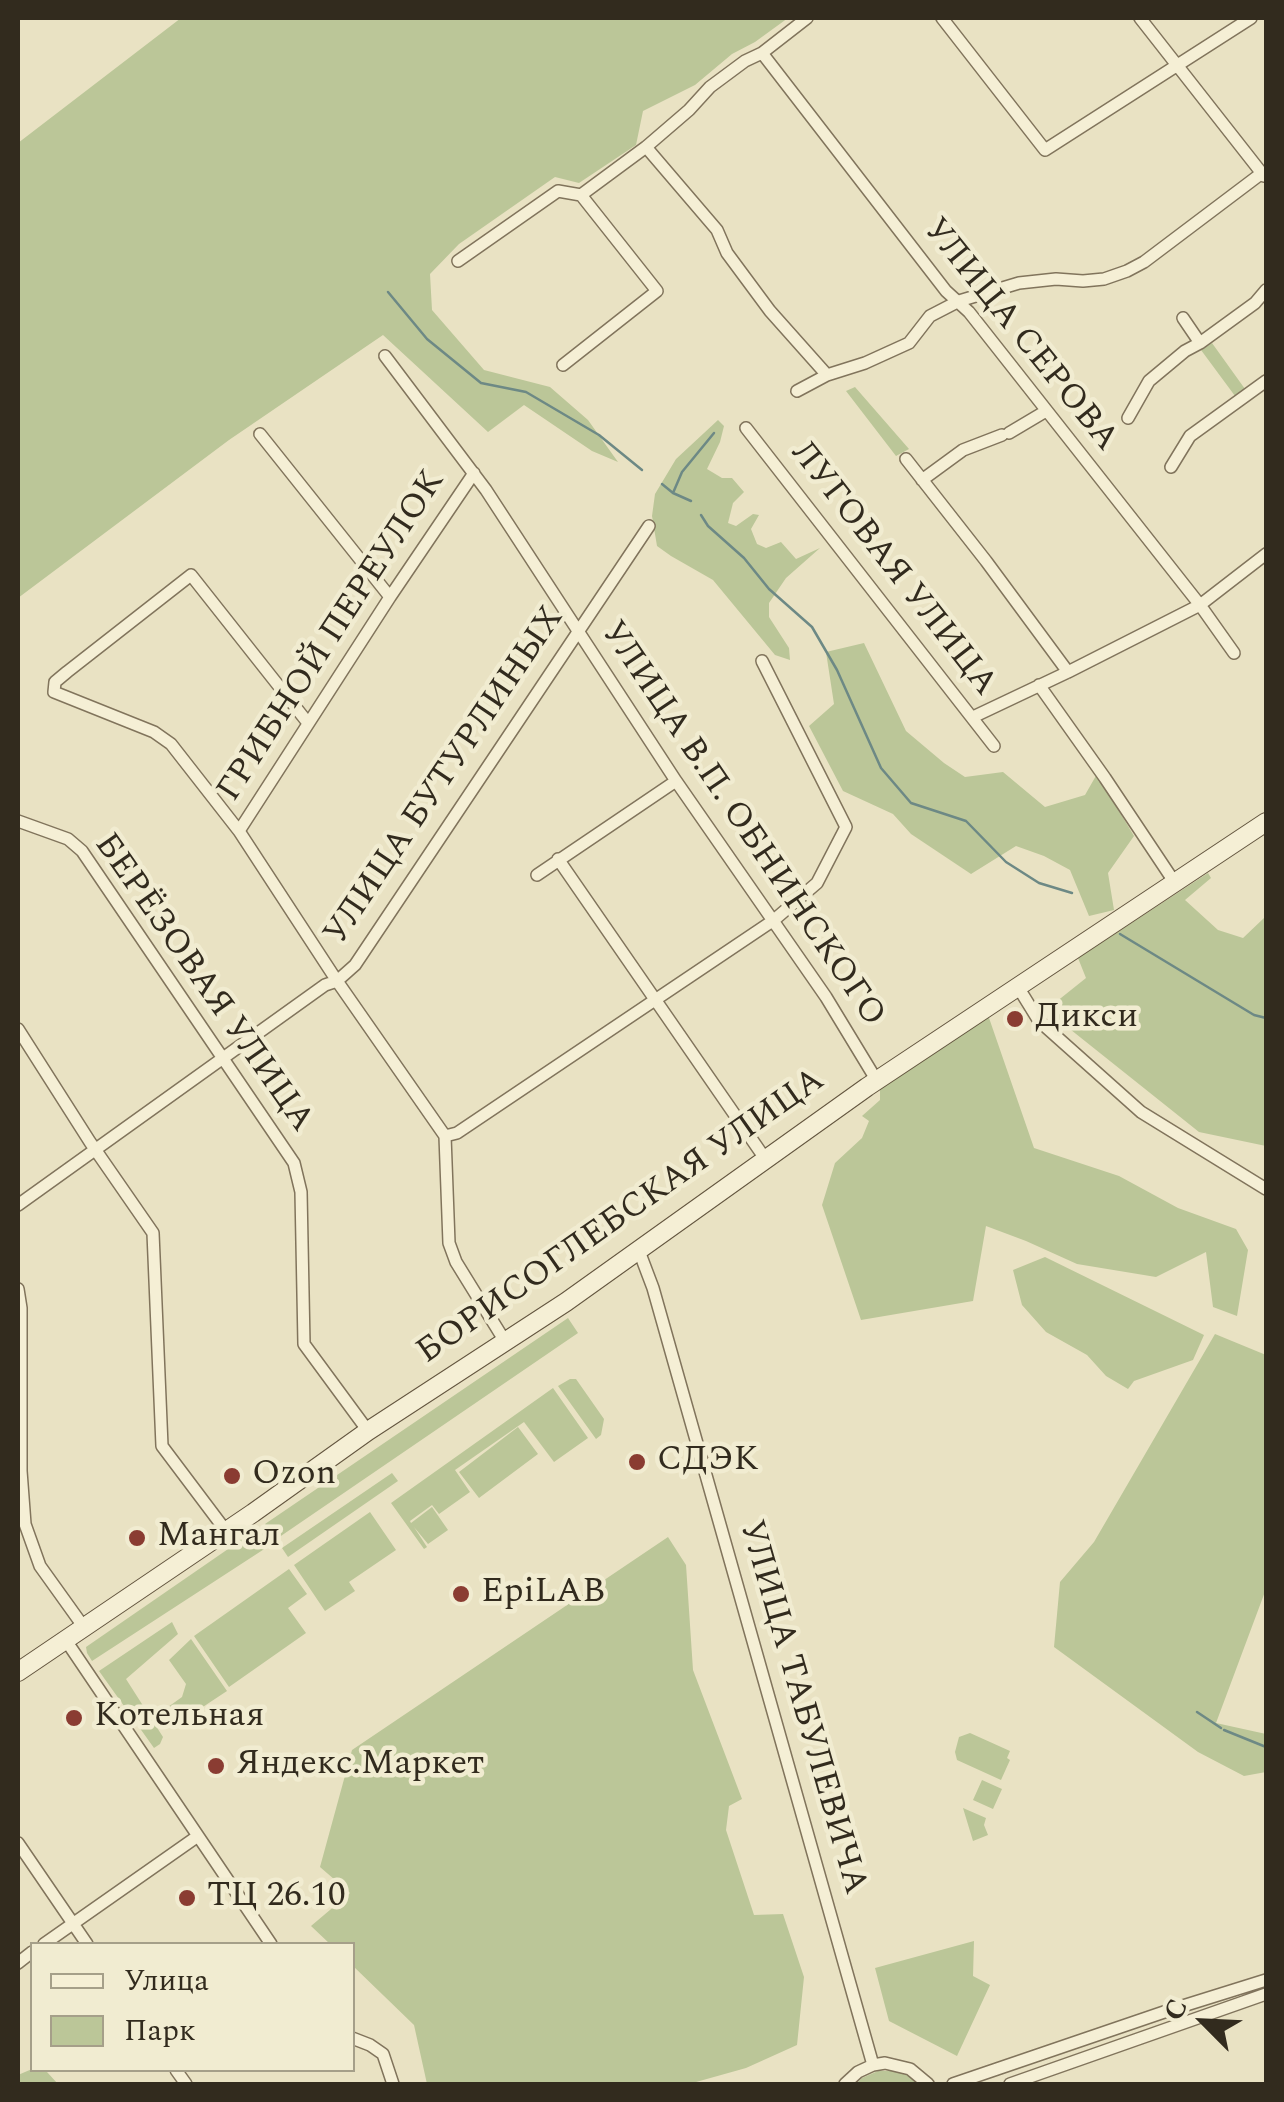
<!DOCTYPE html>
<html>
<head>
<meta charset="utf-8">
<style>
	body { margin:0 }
	#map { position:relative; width:1284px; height:2102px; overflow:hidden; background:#e9e2c3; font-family:Spectral,serif }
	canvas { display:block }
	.frame { position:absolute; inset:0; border:20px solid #322b1e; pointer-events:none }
	.legend { position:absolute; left:30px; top:1942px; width:325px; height:130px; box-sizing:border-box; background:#f1ecd1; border:2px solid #a59f89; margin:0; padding:12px 18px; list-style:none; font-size:30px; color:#322b1e }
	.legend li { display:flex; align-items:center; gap:20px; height:50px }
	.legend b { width:50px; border:2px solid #a59f89 }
	.north { position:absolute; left:1154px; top:1972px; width:100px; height:100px; -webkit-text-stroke:8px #f1ecd1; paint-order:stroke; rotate:294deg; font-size:28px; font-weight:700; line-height:40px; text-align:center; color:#322b1e }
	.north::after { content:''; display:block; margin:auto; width:35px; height:45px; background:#322b1e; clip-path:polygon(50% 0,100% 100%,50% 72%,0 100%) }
</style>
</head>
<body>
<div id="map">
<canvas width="1284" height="2102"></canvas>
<div class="frame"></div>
<ul class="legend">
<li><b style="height:12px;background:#f5efd5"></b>Улица</li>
<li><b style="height:28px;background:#bbc698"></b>Парк</li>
</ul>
<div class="north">С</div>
</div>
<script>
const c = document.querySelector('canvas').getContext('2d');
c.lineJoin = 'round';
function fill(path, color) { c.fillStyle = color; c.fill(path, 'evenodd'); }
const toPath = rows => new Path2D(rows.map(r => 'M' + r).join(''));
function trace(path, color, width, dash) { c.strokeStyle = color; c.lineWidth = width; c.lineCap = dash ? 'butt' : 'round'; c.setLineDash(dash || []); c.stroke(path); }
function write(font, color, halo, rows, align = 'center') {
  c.font = font + ' Spectral,serif'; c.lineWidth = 9; c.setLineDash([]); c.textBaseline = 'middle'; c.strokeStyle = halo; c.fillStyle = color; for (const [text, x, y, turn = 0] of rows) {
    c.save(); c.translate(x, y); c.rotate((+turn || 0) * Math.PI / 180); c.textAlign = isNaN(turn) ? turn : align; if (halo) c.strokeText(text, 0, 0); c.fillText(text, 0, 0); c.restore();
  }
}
fill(toPath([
	[181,18,788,18,755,42,732,54,695,85,643,111,636,145,579,183,555,177,459,244,430,274,432,310,484,370,550,387,588,420,618,462,592,451,524,405,488,432,383,335,229,440,18,598,18,143],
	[1212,343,1245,389,1235,396,1201,350],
	[855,387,909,449,896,456,846,391],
	[718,420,724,426,720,442,707,469,722,478,732,478,744,492,733,503,728,523,736,526,753,514,759,515,751,529,757,544,766,548,781,542,796,559,820,548,786,578,769,603,769,617,789,648,790,660,775,655,713,580,671,556,657,546,652,516,655,494,676,459],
	[864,643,906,731,944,763,965,777,1003,772,1045,807,1085,795,1097,774,1134,836,1108,873,1114,910,1089,916,1070,870,1044,856,1016,846,971,874,911,834,893,814,843,791,809,726,834,704,826,652],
	[1208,873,1211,878,1185,900,1218,930,1243,938,1264,918,1266,919,1266,1146,1199,1132,1046,1010,1086,978,1078,958],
	[988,1015,1034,1148,1119,1176,1178,1208,1236,1229,1248,1250,1237,1316,1213,1307,1206,1252,1156,1277,1077,1264,1026,1241,986,1226,973,1301,861,1320,822,1205,835,1163,862,1138,869,1121,862,1116,880,1100,880,1086],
	[1045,1257,1204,1335,1193,1360,1134,1381,1128,1389,1106,1376,1087,1355,1046,1332,1022,1305,1013,1270],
	[568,1318,578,1333,275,1540,265,1524],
	[1215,1334,1266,1355,1266,1589,1216,1723,1266,1734,1266,1772,1244,1776,1198,1752,1054,1647,1060,1582,1094,1542],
	[570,1379,576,1379,604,1419,601,1435,596,1439,558,1386],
	[553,1388,588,1438,554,1462,524,1422,455,1470,470,1492,439,1514,432,1505,410,1521,411,1523,432,1507,448,1530,428,1544,414,1527,427,1547,424,1549,391,1503],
	[518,1427,538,1454,479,1498,459,1472],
	[392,1473,398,1481,288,1557,282,1548],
	[370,1512,396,1550,349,1582,355,1591,325,1611,294,1565],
	[260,1527,272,1544,92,1661,87,1653,86,1647],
	[668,1537,686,1565,693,1670,742,1799,729,1806,726,1830,754,1915,783,1914,804,1977,797,2045,746,2068,689,2084,427,2084,414,2025,353,1966,352,1944,330,1944,311,1926,350,1893,320,1867,352,1750],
	[289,1569,307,1594,288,1608,306,1633,229,1687,194,1636],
	[172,1622,178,1634,126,1679,163,1737,160,1744,154,1748,99,1671],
	[191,1639,227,1691,171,1728,161,1712,182,1697,186,1684,169,1660],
	[970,1733,1010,1751,1007,1758,1010,1760,1001,1780,957,1760,955,1752,959,1737],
	[982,1780,1002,1789,993,1809,973,1800],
	[963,1808,986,1818,984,1825,988,1835,973,1841],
	[974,1941,973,1976,990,1985,957,2056,889,2021,875,1968],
	[32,2069,47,2072,58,2084,18,2084,18,2075],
	[878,2071,895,2071,912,2077,919,2084,856,2084,862,2078]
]), '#bbc698');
trace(toPath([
	[388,292,427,339,481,383,526,392,599,435,642,470],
	[662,484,673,493,691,501],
	[673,493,682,472,714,433],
	[701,515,708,526,744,558,769,589,812,627,837,670,881,768,911,803,966,821,1006,862,1039,883,1072,893],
	[1120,934,1254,1015,1266,1018],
	[1197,1712,1221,1728],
	[1224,1730,1266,1747]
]), '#6d8985', 2.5);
const street = toPath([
	[942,18,1045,150,1251,18],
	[1140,18,1264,176],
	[762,53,946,291,969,312,1200,605,1234,653],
	[646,147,717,230,727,253,770,311,827,375],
	[458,261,558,191,581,195,646,147,689,110,710,87,745,61,762,53,807,18],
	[1183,318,1200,343],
	[385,356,486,490,676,781,826,997,877,1081],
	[563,365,657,291,581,195],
	[797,391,827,375,865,363,909,343,930,316,959,301,1019,283,1056,279,1083,281,1104,279,1127,271,1144,262,1262,173],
	[1128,418,1149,381,1185,351,1200,343,1255,303,1266,290],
	[746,428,994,746],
	[1009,433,1046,411],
	[260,434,390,597],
	[906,459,986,561,1068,672],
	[1171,467,1190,436,1266,381],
	[922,480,963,450,1002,435],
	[1039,685,1105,778,1175,883],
	[973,717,1068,672,1200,605,1266,554],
	[308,723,191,575,67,672,55,682,54,692,154,732,171,744,239,831,337,981,445,1136,449,1243,456,1262,506,1343],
	[18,821,68,839,82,851,294,1163,301,1192,304,1344,368,1431],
	[239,831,390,597,474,473],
	[558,859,766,1160],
	[537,875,676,781],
	[1018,987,1039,1021,1141,1112,1266,1189],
	[18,1029,90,1142,153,1233,162,1446,226,1531],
	[445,1136,457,1133,774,920,817,883,846,827,762,661],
	[18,1205,325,985,337,981,355,965,649,526],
	[639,1251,653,1288,873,2065],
	[18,1289,21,1308,21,1471,25,1524,40,1566,83,1626],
	[65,1639,271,1944],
	[18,1843,87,1944],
	[44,1944,198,1836],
	[18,1963,32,1952],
	[352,2038,370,2045,383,2054,393,2084],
	[176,2070,186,2084],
	[845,2084,858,2072,873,2065,885,2063,910,2069,928,2084],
	[953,2084,1170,2010,1266,1980],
	[1010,2084,1266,1994]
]);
const secondary = toPath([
	[18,1672,253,1513,368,1431,566,1302,867,1087,1266,822]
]);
trace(street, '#81745c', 14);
trace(secondary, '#63553f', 20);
trace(street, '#f5efd5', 11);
trace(secondary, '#f5efd5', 18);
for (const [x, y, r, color] of [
	[1015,1019,10,"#8a3c32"],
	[637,1462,10,"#8a3c32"],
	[232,1476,10,"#8a3c32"],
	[137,1538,10,"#8a3c32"],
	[461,1594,10,"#8a3c32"],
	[74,1718,10,"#8a3c32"],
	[216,1766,10,"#8a3c32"],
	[187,1898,10,"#8a3c32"]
]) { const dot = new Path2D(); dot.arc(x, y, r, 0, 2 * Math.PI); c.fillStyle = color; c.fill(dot); trace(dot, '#f1ecd1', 4); }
write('35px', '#322b1e', '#f1ecd1', [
	["УЛИЦА СЕРОВА",1019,336,51],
	["ЛУГОВАЯ УЛИЦА",892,570,52],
	["ГРИБНОЙ ПЕРЕУЛОК",333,637,-57],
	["УЛИЦА БУТУРЛИНЫХ",446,777,-56],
	["УЛИЦА В.П. ОБНИНСКОГО",741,825,56],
	["БЕРЁЗОВАЯ УЛИЦА",202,984,55],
	["БОРИСОГЛЕБСКАЯ УЛИЦА",622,1218,-35],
	["УЛИЦА ТАБУЛЕВИЧА",801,1708,74]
]);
write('35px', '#322b1e', '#f1ecd1', [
	["Дикси",1035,1019],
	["СДЭК",657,1462],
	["Ozon",252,1476],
	["Мангал",157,1538],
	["EpiLAB",481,1594],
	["Котельная",94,1718],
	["Яндекс.Маркет",236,1766],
	["ТЦ 26.10",207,1898]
], 'left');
</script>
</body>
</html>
